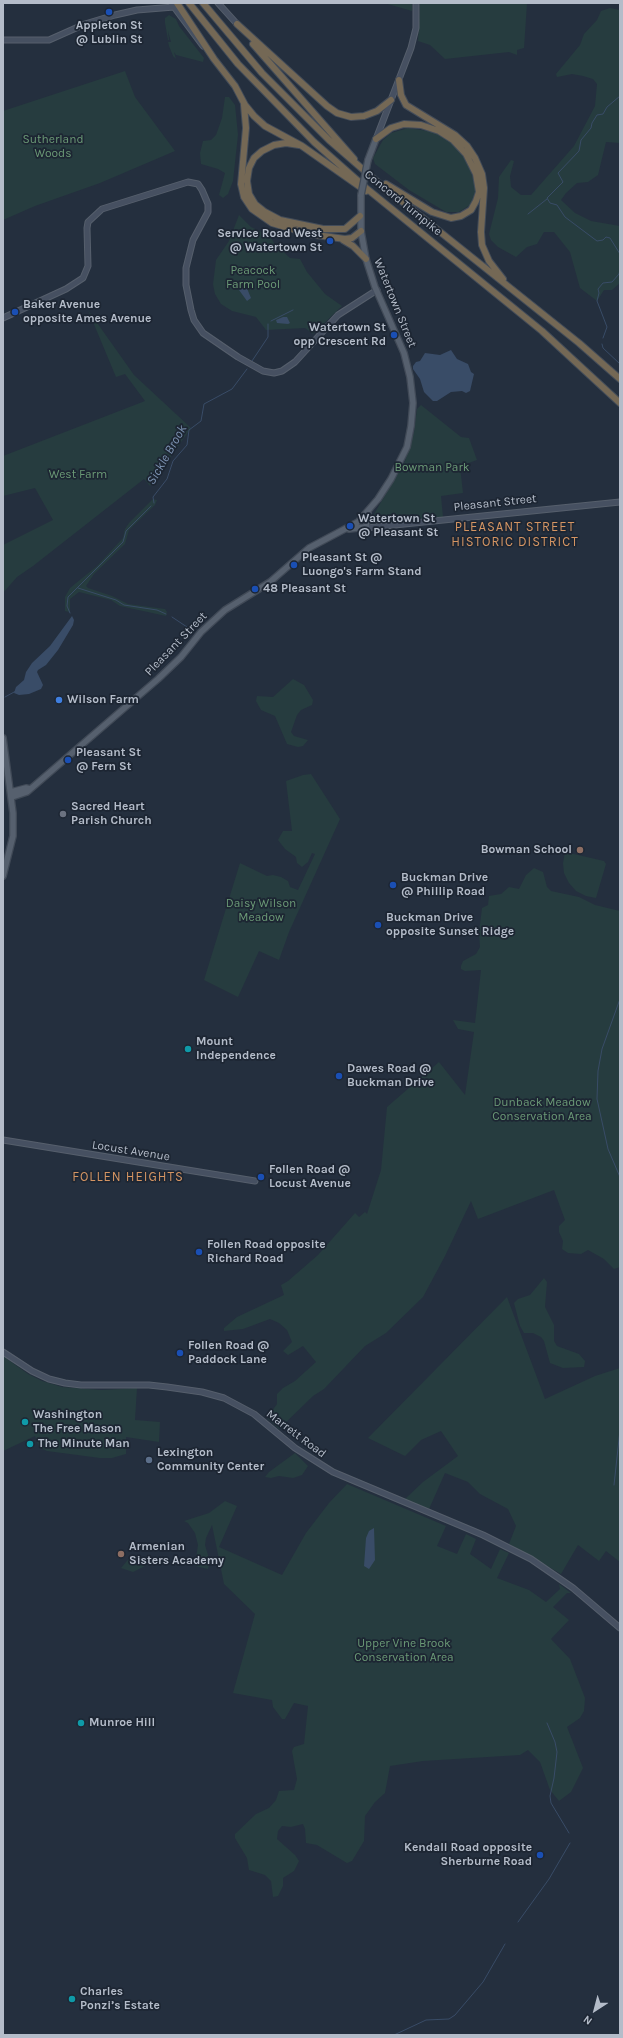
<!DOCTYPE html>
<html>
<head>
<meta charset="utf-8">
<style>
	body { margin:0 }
	#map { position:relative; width:623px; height:2038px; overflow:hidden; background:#242f3e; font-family:Karla,sans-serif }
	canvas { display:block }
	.frame { position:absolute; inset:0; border:4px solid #b4bcc9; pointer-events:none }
	.north { position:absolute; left:575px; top:1990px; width:40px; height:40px; -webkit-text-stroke:3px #1d2633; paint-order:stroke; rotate:216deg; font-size:11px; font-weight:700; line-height:16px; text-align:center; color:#b4bcc9 }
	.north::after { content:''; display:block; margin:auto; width:14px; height:18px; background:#b4bcc9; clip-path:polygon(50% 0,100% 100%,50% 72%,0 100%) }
</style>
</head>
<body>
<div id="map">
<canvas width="623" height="2038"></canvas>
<div class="frame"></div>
<div class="north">N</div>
</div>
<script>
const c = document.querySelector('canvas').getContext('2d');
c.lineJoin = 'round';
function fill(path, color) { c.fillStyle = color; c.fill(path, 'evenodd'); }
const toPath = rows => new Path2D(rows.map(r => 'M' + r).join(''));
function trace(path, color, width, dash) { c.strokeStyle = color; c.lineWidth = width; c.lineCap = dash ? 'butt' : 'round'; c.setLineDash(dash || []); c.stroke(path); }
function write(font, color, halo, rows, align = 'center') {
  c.font = font + ' Karla,sans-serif'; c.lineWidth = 3.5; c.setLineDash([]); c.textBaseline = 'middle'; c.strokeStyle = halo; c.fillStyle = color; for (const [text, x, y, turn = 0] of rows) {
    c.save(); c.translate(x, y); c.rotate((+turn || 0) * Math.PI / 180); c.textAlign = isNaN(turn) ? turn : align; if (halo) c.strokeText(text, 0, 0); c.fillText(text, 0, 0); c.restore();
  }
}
fill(toPath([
	[384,3,412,3,412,11],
	[420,3,527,3,524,48,517,50,517,55,509,52,445,59,430,45,418,41],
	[610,8,620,10,620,143,606,142,598,175,588,182,577,183,566,193,561,200,575,213,591,221,620,226,620,283,612,290,604,290,597,301,580,288,570,252,554,232,544,232,537,244,527,247,516,257,498,247,491,240,489,234,498,198,499,177,511,160,514,161,510,176,511,187,521,195,531,195,574,146,595,106,597,84,593,79,583,76,572,74,557,77,556,74,580,45,584,34,597,20,601,11],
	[169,15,176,19,179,26,204,58,203,62,176,55,174,52,176,59,173,56,169,46,168,42,171,42,168,31,169,40,168,40,165,23,165,18],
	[125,71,135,97,175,151,100,183,35,206,3,220,3,111],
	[225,97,229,97,235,105,238,135,233,181,228,194,223,198,219,195,225,173,218,169,201,164,200,153,203,141,211,140,216,135,222,118],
	[408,128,435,132,448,139,461,151,468,161,476,189,475,197,470,205,459,212,446,212,409,190,375,164,373,158,383,140,391,133],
	[239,215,251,227,270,236,274,243,290,258,300,259,307,272,325,294,342,306,313,334,305,328,266,330,256,317,232,311,221,304,215,294,213,284,216,260,229,241],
	[88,310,134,375,191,428,150,486,144,479,33,566,17,577,3,593,3,545,53,520,35,488,3,496,3,456,145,401,125,374,116,377],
	[421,405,461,437,469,438,477,460,460,466,463,493,441,496,443,517,371,525,370,521,405,461,414,432,417,409],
	[153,499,157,500,155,505,129,530,125,544,94,574,86,586,88,588,112,596,128,604,165,609,167,612,166,616,120,606,111,600,79,592,70,599,70,611,69,612,65,611,65,597,70,588,97,566,123,538,125,529,129,523],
	[293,679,304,685,313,700,312,705,301,710,297,715,291,732,294,736,308,740,303,746,298,747,287,744,275,716,261,710,256,701,257,696,273,697],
	[311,774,340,819,289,932,279,960,259,951,238,997,204,980,240,863,267,876,273,875,281,877,288,881,290,887,298,890,315,854,312,853,308,862,302,867,297,863,296,857,285,849,278,840,283,831,292,831,286,781,303,775],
	[565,852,604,861,606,864,596,898,586,896,576,891,569,883,564,873,563,863],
	[534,868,543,872,547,887,551,891,579,897,595,905,620,911,620,1267,614,1269,604,1259,588,1250,581,1254,568,1253,562,1249,563,1241,559,1232,559,1226,565,1220,554,1190,478,1219,471,1201,445,1256,423,1297,386,1333,365,1346,324,1389,313,1396,279,1429,267,1418,277,1404,277,1394,283,1388,295,1381,316,1362,303,1346,288,1355,283,1351,292,1342,287,1330,279,1323,270,1319,243,1329,224,1331,224,1328,237,1317,284,1295,281,1285,288,1281,318,1255,355,1213,359,1217,365,1212,367,1214,381,1170,387,1107,439,1062,465,1095,474,1032,458,1029,453,1020,475,1023,481,970,465,971,461,969,461,966,463,961,476,954,480,947,479,932,482,908,488,905,489,896,501,894,509,887,519,889,526,875],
	[544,1278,547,1282,545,1307,554,1325,554,1341,557,1346,579,1354,585,1361,584,1367,563,1368,550,1363,544,1341,541,1337,533,1333,524,1333,520,1326,514,1303,518,1299,530,1295],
	[507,1297,545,1399,595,1376,620,1368,620,1562,606,1551,599,1561,578,1545,561,1574,509,1544,516,1526,508,1509,480,1494,468,1482,445,1473,429,1509,405,1499,423,1482,458,1456,441,1431,421,1440,405,1456,368,1438],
	[3,1356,28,1374,42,1381,62,1387,102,1390,137,1388,135,1420,160,1422,159,1442,126,1437,126,1454,112,1458,100,1458,47,1451,39,1447,35,1436,3,1451],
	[295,1453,308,1466,302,1475,293,1478,279,1476,271,1478,265,1477,269,1472],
	[347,1484,446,1526,437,1546,457,1554,466,1534,476,1539,470,1554,491,1569,500,1549,509,1553,497,1578,529,1590,546,1602,560,1589,559,1584,571,1593,567,1593,553,1607,569,1620,551,1639,570,1659,585,1698,584,1711,580,1718,567,1727,583,1768,571,1792,559,1801,550,1790,540,1762,528,1750,520,1755,423,1761,390,1766,385,1793,375,1802,365,1816,364,1841,352,1861,347,1863,317,1845,306,1843,305,1829,303,1824,291,1827,282,1826,278,1831,277,1839,295,1855,299,1861,294,1871,283,1878,283,1886,278,1896,273,1897,271,1881,265,1875,249,1870,247,1858,235,1838,235,1834,256,1814,269,1808,276,1800,279,1791,294,1790,297,1779,292,1751,294,1747,304,1744,308,1706,294,1703,285,1719,282,1719,273,1707,272,1700,233,1693,255,1614,224,1584,212,1525,206,1538,205,1545,210,1562,208,1569,195,1566,193,1563,196,1558,198,1545,195,1533,188,1523,184,1521,209,1513,225,1501,237,1506,219,1547,282,1575,306,1533,329,1503],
	[132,1555,145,1566,133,1572,121,1568]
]), '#263c3f');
fill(toPath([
	[246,286,251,298,247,301,239,290],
	[283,317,287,317,290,323,288,324,277,323,276,320],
	[451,350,457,359,468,364,471,372,474,374,470,391,466,393,462,391,451,392,437,401,433,401,424,392,420,379,413,369,413,366,416,362,420,361,425,353,440,355],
	[72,616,74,620,73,625,58,650,46,665,38,670,37,672,43,685,41,689,29,694,19,695,14,693,16,687,24,680,26,672,32,663,50,646],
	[374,1528,375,1560,369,1569,364,1566,366,1538,369,1531]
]), '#394c67');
trace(toPath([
	[620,96,607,107,603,114,597,115,592,123,591,128,581,140,579,151,558,173,563,182,547,198,550,203,557,205,565,217,597,241,603,240,606,237,610,238,620,254],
	[528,214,547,199],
	[620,266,620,268],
	[271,321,293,310],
	[603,338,607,327,597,301,599,293,598,289,603,283,612,282,619,274,620,270],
	[602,344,603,348,620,364],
	[252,361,268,337,268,324],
	[154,503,153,497,167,479,173,461,187,445,189,430,201,421,204,404,232,389,247,369],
	[78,588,116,600,124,605,157,610,166,614],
	[70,613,67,606,68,597,123,542,126,531,151,506],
	[172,617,187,627],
	[5,697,16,691],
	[620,999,602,1049,598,1071,597,1099,608,1149,620,1177],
	[614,1485,620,1430],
	[547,1723,555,1742,557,1752,554,1778,550,1796,551,1803,569,1833],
	[518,1922,549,1879,570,1843],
	[394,2035,426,2020,449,2019,455,2015,483,1982,505,1944]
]), '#394c67', 1);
const secondary = toPath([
	[171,3,203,46],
	[218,3,237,24],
	[3,40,49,40,85,24,115,15,137,10,174,7],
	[376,139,411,48,416,28,416,3],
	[3,318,66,289,83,278,88,266,87,228,88,222,102,209,188,182,198,184,202,190,208,204,208,212,193,240,186,268,186,285,191,310,194,320,203,333,238,357,263,371,274,373,282,371,295,362,338,315,377,290],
	[365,528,620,502],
	[3,1140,255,1181],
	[3,1352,32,1371,49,1379,65,1383,81,1385,149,1385,167,1387,202,1392,224,1398,254,1414,295,1448,333,1472,483,1535,531,1559,573,1588,620,1628]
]);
const primary = toPath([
	[368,160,376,139],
	[349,529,366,527,368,513],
	[3,738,13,813,13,836,3,876],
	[11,792,26,788,30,789],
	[12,797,27,792,158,679,181,657,201,632,225,610,270,582,309,548,358,522,378,499,391,479,407,447,411,426,413,403,410,377,404,353,375,287,366,259,361,231,361,195]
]);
const highway = toPath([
	[177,3,214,59,235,86,245,105,254,116,265,126,302,146,366,191],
	[189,3,238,64,314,142,366,188,542,331,620,403],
	[203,3,262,73,329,140,374,179,579,343,620,379],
	[237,24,327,106,337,113,351,117,364,116,377,111,391,100],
	[253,44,354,159],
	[399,80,401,95,406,105,455,135,467,146,475,158,482,174,484,188,481,232,482,245,489,261,503,279],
	[244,105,246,128,241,184,244,197,252,209,272,223,309,234,345,239,352,238,361,231],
	[376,139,391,128,404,124,421,125,439,131,453,140,466,154,476,174,479,192,476,201,471,210,461,216,451,218,432,212,386,184],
	[299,145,286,143,274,145,262,151,254,158,249,168,247,181,249,194,255,204,265,212,280,220,323,229,345,229,360,216],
	[343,240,353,246,366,259]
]);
trace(secondary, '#565f6c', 7);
trace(primary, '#414a57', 8);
trace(highway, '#434c59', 8);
trace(secondary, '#465061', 5);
trace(primary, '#56606e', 5.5);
trace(highway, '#746855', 6);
const primaryBridge = toPath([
	[361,195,368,160]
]);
trace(primaryBridge, '#414a57', 8, []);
trace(primaryBridge, '#56606e', 5.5);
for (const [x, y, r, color] of [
	[109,12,4,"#1a4fb4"],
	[330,241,4,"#1a4fb4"],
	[15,312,4,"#1a4fb4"],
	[394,335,4,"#1a4fb4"],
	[350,526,4,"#1a4fb4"],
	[294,565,4,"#1a4fb4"],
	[255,589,4,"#1a4fb4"],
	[59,700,4,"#3f7fe0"],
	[68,760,4,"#1a4fb4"],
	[63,814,4,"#6b7280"],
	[580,850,4,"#8d6e63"],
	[393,885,4,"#1a4fb4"],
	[378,925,4,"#1a4fb4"],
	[188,1049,4,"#0f9aa8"],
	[339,1076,4,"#1a4fb4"],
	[261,1177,4,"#1a4fb4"],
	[199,1252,4,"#1a4fb4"],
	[180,1353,4,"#1a4fb4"],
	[25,1422,4,"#0f9aa8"],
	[30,1444,4,"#0f9aa8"],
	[149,1460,4,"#5c6f8a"],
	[121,1554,4,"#8d6e63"],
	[81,1723,4,"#0f9aa8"],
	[540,1855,4,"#1a4fb4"],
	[72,1999,4,"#0f9aa8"]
]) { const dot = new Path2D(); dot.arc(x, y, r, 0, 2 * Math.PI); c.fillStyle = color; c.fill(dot); trace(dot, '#1d2633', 1.5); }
write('bold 12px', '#b4bcc9', '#1d2633', [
	["Appleton St",109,26,"center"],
	["@ Lublin St",109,40,"center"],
	["Service Road West",322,234,"right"],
	["@ Watertown St",322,248,"right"],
	["Baker Avenue",23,305],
	["opposite Ames Avenue",23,319],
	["Watertown St",386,328,"right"],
	["opp Crescent Rd",386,342,"right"],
	["Watertown St",358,519],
	["@ Pleasant St",358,533],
	["Pleasant St @",302,558],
	["Luongo's Farm Stand",302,572],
	["48 Pleasant St",263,589],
	["Wilson Farm",67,700],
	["Pleasant St",76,753],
	["@ Fern St",76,767],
	["Sacred Heart",71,807],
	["Parish Church",71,821],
	["Bowman School",572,850,"right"],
	["Buckman Drive",401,878],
	["@ Phillip Road",401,892],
	["Buckman Drive",386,918],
	["opposite Sunset Ridge",386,932],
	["Mount",196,1042],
	["Independence",196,1056],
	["Dawes Road @",347,1069],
	["Buckman Drive",347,1083],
	["Follen Road @",269,1170],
	["Locust Avenue",269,1184],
	["Follen Road opposite",207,1245],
	["Richard Road",207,1259],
	["Follen Road @",188,1346],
	["Paddock Lane",188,1360],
	["Washington",33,1415],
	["The Free Mason",33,1429],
	["The Minute Man",38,1444],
	["Lexington",157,1453],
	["Community Center",157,1467],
	["Armenian",129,1547],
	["Sisters Academy",129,1561],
	["Munroe Hill",89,1723],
	["Kendall Road opposite",532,1848,"right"],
	["Sherburne Road",532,1862,"right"],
	["Charles",80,1992],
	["Ponzi’s Estate",80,2006]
], 'left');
write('12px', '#6b9a76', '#1d2633', [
	["Sutherland",53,140],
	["Woods",53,154],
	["Peacock",253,271],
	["Farm Pool",253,285],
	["Bowman Park",432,468],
	["West Farm",78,475],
	["Daisy Wilson",261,904],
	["Meadow",261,918],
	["Dunback Meadow",542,1103],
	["Conservation Area",542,1117],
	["Upper Vine Brook",404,1644],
	["Conservation Area",404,1658]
]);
write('12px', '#b4bcc9', '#1d2633', [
	["Concord Turnpike",403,203,39],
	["Watertown Street",395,303,68],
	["Pleasant Street",495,503,-6],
	["Pleasant Street",176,644,-46],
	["Locust Avenue",131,1151,9],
	["Marrett Road",296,1434,37]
]);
write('italic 13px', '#7c92b1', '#1d2633', [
	["Sickle Brook",167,455,-60]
]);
c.letterSpacing = '1px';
write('13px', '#d59563', '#1d2633', [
	["PLEASANT STREET",515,527],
	["HISTORIC DISTRICT",515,542],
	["FOLLEN HEIGHTS",128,1177]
]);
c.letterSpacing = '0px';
</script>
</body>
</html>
